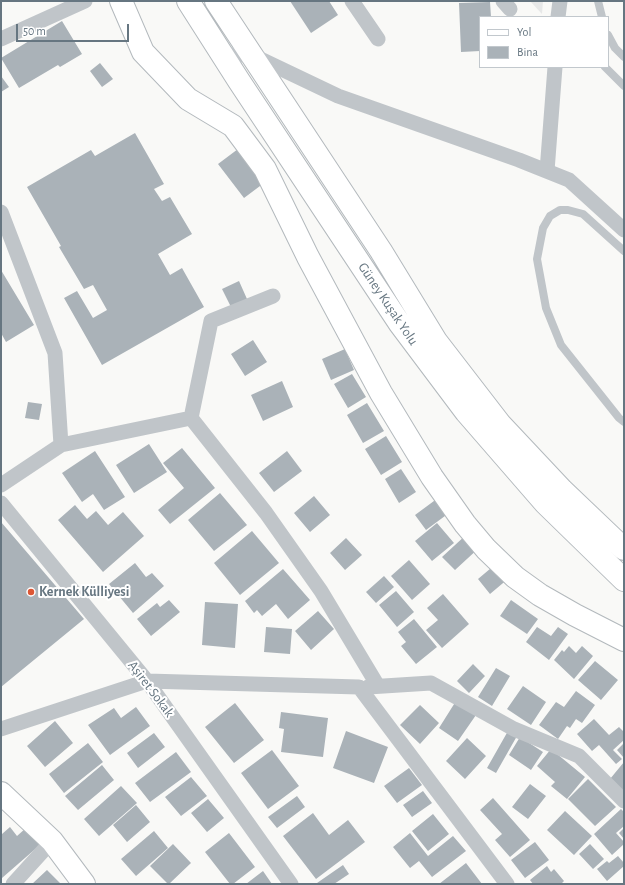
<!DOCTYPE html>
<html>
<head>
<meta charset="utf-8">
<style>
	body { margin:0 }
	#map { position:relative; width:625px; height:885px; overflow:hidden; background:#f9f9f7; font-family:"Alegreya Sans",sans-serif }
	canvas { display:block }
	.frame { position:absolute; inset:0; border:2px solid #667681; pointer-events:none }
	.legend { position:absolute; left:479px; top:16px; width:130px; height:52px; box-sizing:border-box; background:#fff; border:1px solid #c2c8cd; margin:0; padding:5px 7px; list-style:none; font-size:12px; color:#667681 }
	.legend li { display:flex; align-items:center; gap:8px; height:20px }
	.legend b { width:20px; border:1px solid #c2c8cd }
	.scale { position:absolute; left:16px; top:24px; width:113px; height:18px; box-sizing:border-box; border:2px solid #667681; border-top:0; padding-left:5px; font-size:12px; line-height:14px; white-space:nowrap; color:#667681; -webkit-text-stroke:3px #fff; paint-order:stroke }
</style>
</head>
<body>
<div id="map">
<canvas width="625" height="885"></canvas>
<div class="frame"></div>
<ul class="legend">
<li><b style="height:5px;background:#fff"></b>Yol</li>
<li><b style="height:11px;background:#aab2b8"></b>Bina</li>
</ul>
<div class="scale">50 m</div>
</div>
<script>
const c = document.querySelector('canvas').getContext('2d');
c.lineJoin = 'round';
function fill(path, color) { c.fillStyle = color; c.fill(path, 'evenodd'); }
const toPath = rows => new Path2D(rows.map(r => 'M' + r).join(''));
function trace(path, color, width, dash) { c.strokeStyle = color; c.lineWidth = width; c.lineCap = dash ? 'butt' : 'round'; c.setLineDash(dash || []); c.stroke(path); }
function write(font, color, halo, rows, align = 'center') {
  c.font = font + ' "Alegreya Sans",sans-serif'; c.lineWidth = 4; c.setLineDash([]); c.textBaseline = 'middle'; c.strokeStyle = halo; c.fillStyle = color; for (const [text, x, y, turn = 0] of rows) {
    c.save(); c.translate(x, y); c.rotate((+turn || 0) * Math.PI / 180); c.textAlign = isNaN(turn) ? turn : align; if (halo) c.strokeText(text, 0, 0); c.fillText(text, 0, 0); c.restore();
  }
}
fill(toPath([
	[530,1,543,1,542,14]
]), '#e7e8e8');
fill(toPath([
	[290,1,329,1,338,15,311,33],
	[490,2,491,17,480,17,480,51,461,52,459,3],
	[62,21,82,54,60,67,58,65,19,88,1,58],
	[100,63,113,79,102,87,90,71],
	[1,76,9,87,1,92],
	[135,133,164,184,154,189,162,201,170,197,192,234,158,254,170,275,182,268,204,307,102,365,64,298,77,291,93,318,107,310,93,285,84,289,59,247,61,246,27,187,91,150,95,156],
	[238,149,264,183,244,198,218,164],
	[1,270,34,325,6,342,1,333],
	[239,281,247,299,231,307,222,289],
	[253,340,267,362,245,376,231,354],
	[345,349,354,370,331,380,322,359],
	[352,374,366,397,348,408,334,384],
	[282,381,293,407,263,421,251,395],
	[28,402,42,404,39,420,25,418],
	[367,403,384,431,363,443,347,415],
	[386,436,402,462,381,475,365,449],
	[149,444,167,472,134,493,116,465],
	[182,448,215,488,170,524,158,510,184,488,163,463],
	[95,451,125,497,104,510,93,494,82,502,62,473],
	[287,451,302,471,274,492,259,473],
	[401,469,416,492,399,503,385,479],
	[220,493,247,525,214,551,188,520],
	[314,496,330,515,310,532,294,513],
	[438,498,449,513,426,530,415,515],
	[75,505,87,519,96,511,108,525,123,512,144,536,103,572,58,520],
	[1,522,84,619,1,687],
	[437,523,454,543,432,561,415,541],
	[252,531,279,563,240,595,214,563],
	[467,534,480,547,455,570,442,557],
	[346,538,362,555,345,570,330,553],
	[409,560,430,584,412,600,391,576],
	[135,563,146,577,152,573,164,586,133,613,109,584],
	[497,563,509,578,490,594,478,579],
	[283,569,310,600,288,619,276,604,262,616,257,610,254,613,245,601],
	[384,576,394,587,376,603,366,592],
	[396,591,414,612,397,627,379,605],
	[443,594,469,624,442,648,426,630,438,620,427,608],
	[169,600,180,612,151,636,137,619,157,603,160,607],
	[511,600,538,619,527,634,500,616],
	[205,602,238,604,235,648,202,645],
	[318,611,334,629,311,650,295,631],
	[414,619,437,647,416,664,401,646,406,642,398,632],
	[266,627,292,629,290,654,264,652],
	[537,627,551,636,558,627,568,634,549,660,526,642],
	[569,646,576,653,582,646,593,656,574,679,554,660,562,650,564,652],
	[595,661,618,680,601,700,578,680],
	[473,664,485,676,469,693,457,681],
	[496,668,510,676,492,706,478,697],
	[523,686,546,702,531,725,507,709],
	[576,691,595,705,582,723,576,719,570,728,567,726,558,739,539,725,556,702,564,707],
	[456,701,476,715,458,741,439,728],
	[235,703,264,740,234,763,205,727],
	[420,705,439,723,420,744,400,725],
	[136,707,150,726,110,755,88,725,114,708,121,718],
	[281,712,328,718,323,757,281,752,284,729,279,728],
	[594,719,609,735,619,727,624,732,624,740,613,750,622,759,616,764,599,745,592,751,577,734],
	[55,721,73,743,45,767,27,746],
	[346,731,388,747,374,783,333,768],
	[508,731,517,736,496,773,487,768],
	[154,733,165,747,138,768,127,753],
	[520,737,543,752,531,770,509,755],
	[467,738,486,756,465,779,446,761],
	[88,743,103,762,64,793,49,774],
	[624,743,624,758,617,750],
	[551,749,585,777,567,799,551,786,555,782,537,766],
	[272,750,299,786,268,809,241,773],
	[176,752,191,772,150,802,135,783],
	[624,762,624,792,610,779],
	[102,765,114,780,78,810,65,796],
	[409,768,422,785,397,803,384,786],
	[191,777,207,796,181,816,165,797],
	[588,779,616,807,595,826,568,799],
	[530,784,546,796,528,819,512,807],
	[121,786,137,803,99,836,84,819],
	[423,791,432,803,412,817,403,805],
	[297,796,305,807,277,828,268,817],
	[493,798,530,840,510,857,495,840,502,834,480,810],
	[208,799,224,818,207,832,191,813],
	[136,805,150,822,127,842,113,825],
	[621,809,624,812,624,826,616,833,624,842,624,844,612,855,594,834],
	[565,811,592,836,574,855,547,830],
	[313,813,329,835,348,820,365,842,316,879,283,836],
	[433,814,449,834,428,851,412,831],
	[10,827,17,836,26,828,41,844,2,878,1,877,1,832,2,834],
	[623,829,624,830,624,839,619,833],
	[154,831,168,848,136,876,121,859],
	[229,833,255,867,233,884,230,884,205,852],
	[410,833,428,856,453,836,466,851,432,877,419,861,410,868,393,847],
	[535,842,549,860,525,878,511,860],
	[173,844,191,863,169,884,168,884,150,866],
	[590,844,604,859,593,869,579,854],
	[618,856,624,863,624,866,607,881,597,869,607,861,609,863],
	[466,863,482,884,439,884],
	[343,865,349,874,334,884,318,884,317,883],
	[547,866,551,872,554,869,564,881,561,884,533,884,530,880],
	[47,870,61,884,32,884],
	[263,871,272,884,246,884]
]), '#aab2b8');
const secondary = toPath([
	[121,1,143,52,188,99,233,126,265,169,308,257,381,393,432,477,465,524,486,549,515,577,540,595,575,615,624,640],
	[188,1,239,81,400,324,466,412,545,503,624,580],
	[216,1,381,251,436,341,500,424,562,490,624,549],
	[1,793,52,841,84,884]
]);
trace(secondary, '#b3b9bd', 24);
trace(toPath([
	[598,1,602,17],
	[608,35,615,48,624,57],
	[605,67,624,86],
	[624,251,583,214,568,210,560,210,550,216,543,228,537,259,546,308,561,345,619,418,624,422]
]), '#c0c5c9', 8);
trace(toPath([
	[352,1,378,39],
	[503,1,510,9],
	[558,17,560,1],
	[1,39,85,1],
	[222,55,252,55,338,96,519,160,569,180,624,230],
	[547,171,555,67],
	[1,212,55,353,61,445],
	[273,296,211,321,191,418,266,513,321,591,378,686],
	[1,485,61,445,191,418],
	[1,503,147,681,291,884],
	[368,687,431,683,514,729,579,756,624,801],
	[1,729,147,681,359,687,507,884],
	[13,884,52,841]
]), '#c0c5c9', 15);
trace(secondary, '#fff', 22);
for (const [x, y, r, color] of [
	[31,592,4,"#dc5634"]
]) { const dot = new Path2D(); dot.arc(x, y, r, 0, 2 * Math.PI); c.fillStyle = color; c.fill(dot); trace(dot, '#fff', 1.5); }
write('14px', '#667681', '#fff', [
	["Güney Kuşak Yolu",388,304,56],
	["Aşiret Sokak",151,689,53]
]);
write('bold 14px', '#667681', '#fff', [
	["Kernek Külliyesi",39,592]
], 'left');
</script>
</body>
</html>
